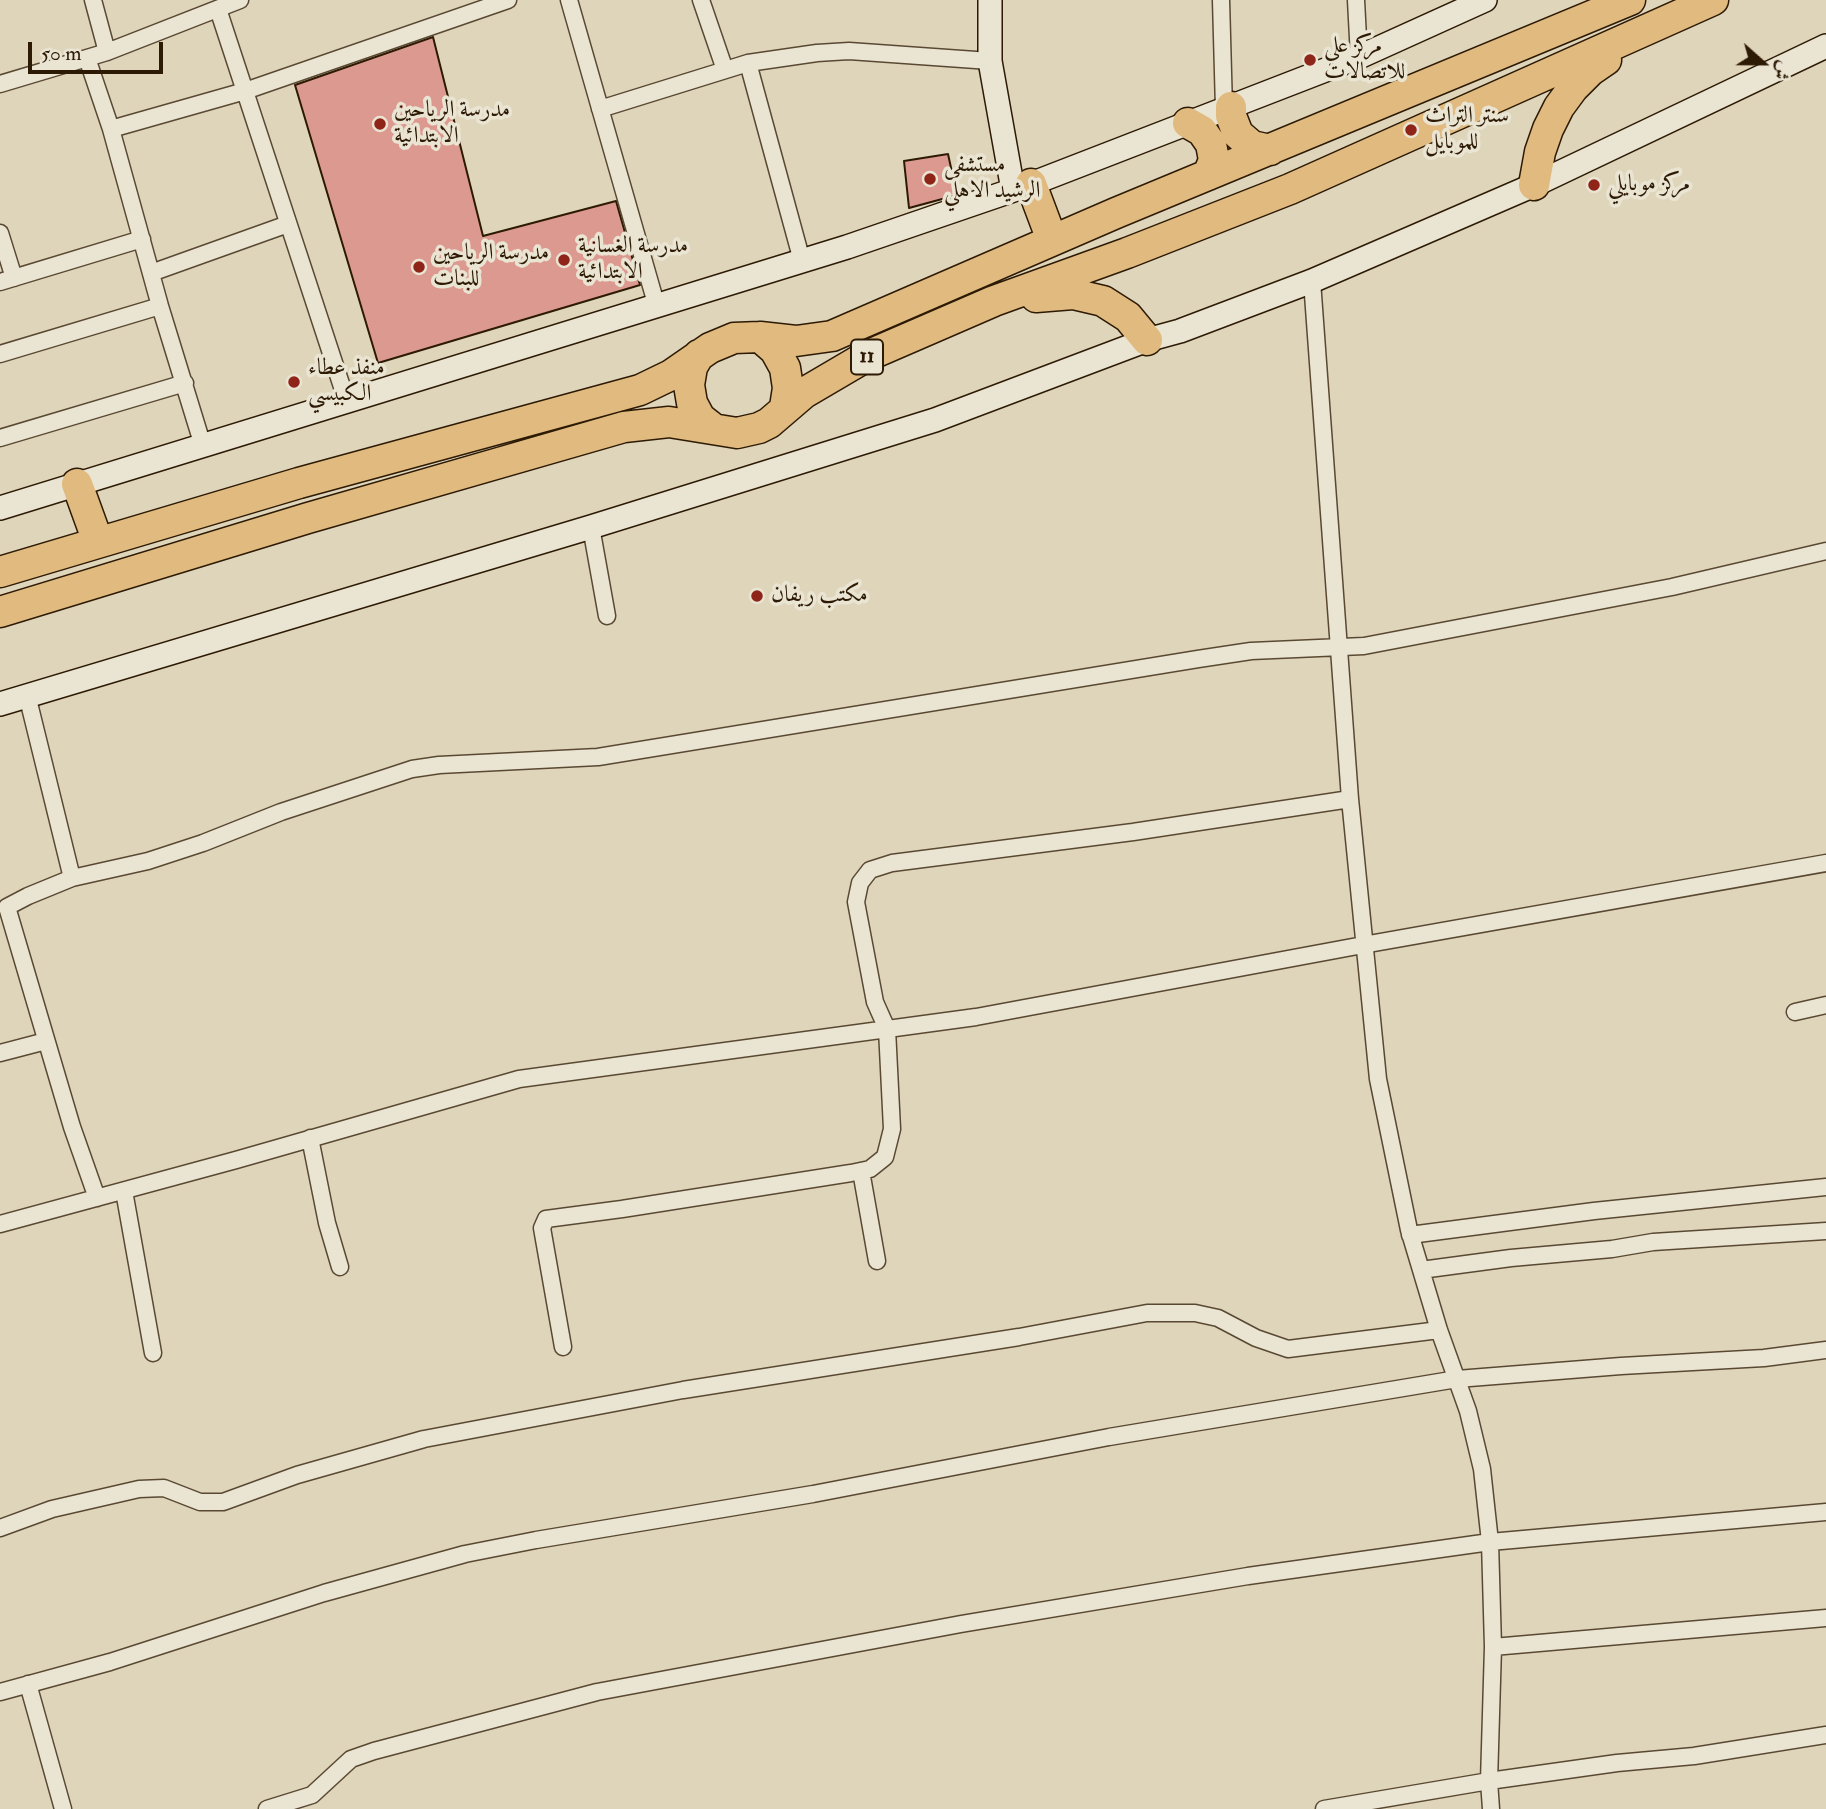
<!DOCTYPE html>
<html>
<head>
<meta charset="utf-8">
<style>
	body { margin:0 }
	#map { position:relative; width:1826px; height:1809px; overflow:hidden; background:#dfd5bb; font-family:"IM FELL Double Pica",Amiri,serif }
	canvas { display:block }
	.north { position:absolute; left:1728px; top:28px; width:70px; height:70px; -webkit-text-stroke:5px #eae4d3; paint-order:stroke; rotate:111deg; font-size:19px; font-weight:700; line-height:28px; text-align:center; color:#2d1a04 }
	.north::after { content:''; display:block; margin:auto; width:24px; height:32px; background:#2d1a04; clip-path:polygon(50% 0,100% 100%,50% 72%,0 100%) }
	.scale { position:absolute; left:28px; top:42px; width:135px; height:32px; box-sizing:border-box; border:4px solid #2d1a04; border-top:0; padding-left:9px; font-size:21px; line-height:24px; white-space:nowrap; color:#2d1a04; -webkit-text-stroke:5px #eae4d3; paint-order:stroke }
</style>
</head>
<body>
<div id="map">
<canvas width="1826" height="1809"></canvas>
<div class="north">ش</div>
<div class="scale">50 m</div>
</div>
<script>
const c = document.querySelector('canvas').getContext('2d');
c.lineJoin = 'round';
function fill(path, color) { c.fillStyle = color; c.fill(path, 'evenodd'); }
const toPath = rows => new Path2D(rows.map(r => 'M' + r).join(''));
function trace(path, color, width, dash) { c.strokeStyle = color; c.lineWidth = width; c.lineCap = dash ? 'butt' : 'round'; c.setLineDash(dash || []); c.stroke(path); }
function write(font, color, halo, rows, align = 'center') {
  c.font = font + ' "IM FELL Double Pica",Amiri,serif'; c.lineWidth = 7; c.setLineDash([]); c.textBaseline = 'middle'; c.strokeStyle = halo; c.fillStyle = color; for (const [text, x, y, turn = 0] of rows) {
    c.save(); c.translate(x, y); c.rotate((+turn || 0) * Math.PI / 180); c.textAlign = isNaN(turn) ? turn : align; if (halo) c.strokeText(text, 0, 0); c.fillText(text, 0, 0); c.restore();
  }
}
const building = toPath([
	[433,37,483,236,616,201,640,285,378,363,295,85,433,37],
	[948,154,957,195,909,208,904,161,948,154]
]);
fill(building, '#dc9990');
trace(building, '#2d1a04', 2);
const street = toPath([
	[93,0,107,52],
	[569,0,657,307],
	[701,0,725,70],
	[1221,0,1224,109],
	[1356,0,1359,57],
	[218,9,347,402],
	[87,58,111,129,160,306,203,446],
	[748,63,802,261],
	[0,84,107,52,240,0],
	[600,109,748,63,817,53,849,51,990,61],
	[111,129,245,91,508,0],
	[0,233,14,278],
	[151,273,288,224],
	[1312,281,1350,799,1378,1079,1409,1230,1439,1330,1468,1411,1482,1469,1490,1542,1493,1647,1489,1781,1491,1809],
	[0,282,142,239],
	[0,354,160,306],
	[0,438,185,383],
	[591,527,607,616],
	[27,695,72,878],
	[1795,1012,1826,1005],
	[0,1053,46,1041],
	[310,1138,327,1223,340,1267],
	[861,1171,877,1261],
	[124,1191,153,1353],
	[97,1198,72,1127,7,907,28,896,72,878,148,861,203,843,281,812,412,769,439,765,598,757,1198,659,1251,651,1364,646,1672,587,1826,551],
	[0,1224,236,1160,519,1079,976,1017,1363,945,1826,863],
	[1410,1235,1594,1211,1826,1187],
	[1421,1270,1511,1258,1612,1249,1653,1242,1826,1231],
	[563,1347,542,1228,546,1219,622,1209,851,1173,870,1169,885,1157,892,1129,887,1029,875,1002,856,902,860,883,870,870,892,863,1133,832,1350,799],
	[0,1528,52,1509,139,1489,164,1488,200,1502,223,1502,297,1475,424,1439,683,1390,1019,1337,1147,1313,1195,1313,1218,1318,1256,1338,1288,1349,1439,1330],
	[1493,1647,1826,1618],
	[28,1684,63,1809],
	[0,1692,110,1662,324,1593,465,1554,536,1540,813,1494,1109,1437,1457,1379,1621,1366,1764,1358,1826,1350],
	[267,1809,312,1795,351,1759,374,1751,597,1692,961,1624,1248,1576,1490,1542,1826,1512],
	[1324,1809,1489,1781,1617,1763,1694,1756,1826,1735]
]);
const secondary = toPath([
	[990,0,990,61,1013,190],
	[0,508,847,247,1031,184,1359,57,1485,0],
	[0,704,591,527,935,420,1147,340,1180,331,1312,281,1534,185,1826,46]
]);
const highway = toPath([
	[1231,107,1231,116,1238,134,1252,146,1270,150],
	[1188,123,1202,131,1211,144,1214,160,1208,175],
	[1031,184,1052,240],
	[1534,185,1540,152,1548,129,1559,107,1573,88,1590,71,1606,60],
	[1036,297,1073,294,1103,301,1128,317,1147,340],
	[760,337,775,350,785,368,788,388,785,407],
	[699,355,692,367,689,385,692,403,700,418,714,429],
	[77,484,98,542],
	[0,572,299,483,640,390,671,375,710,348,734,338,760,337,796,341,832,336,1116,213,1630,0],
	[0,612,308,518,624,427,669,422,737,433,759,428,769,423,804,393,867,356,994,301,1127,253,1290,189,1713,0]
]);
trace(street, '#5a4932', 19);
trace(secondary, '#2d1a04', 26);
trace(highway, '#2d1a04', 33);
trace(street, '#eae4d3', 16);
trace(secondary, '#eae4d3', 23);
trace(highway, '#e0ba7e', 30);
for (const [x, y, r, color] of [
	[1310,60,7,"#8f2418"],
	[380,124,7,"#8f2418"],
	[1411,130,7,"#8f2418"],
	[930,179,7,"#8f2418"],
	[1594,185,7,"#8f2418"],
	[564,260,7,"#8f2418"],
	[419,267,7,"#8f2418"],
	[294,382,7,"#8f2418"],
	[757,596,7,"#8f2418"]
]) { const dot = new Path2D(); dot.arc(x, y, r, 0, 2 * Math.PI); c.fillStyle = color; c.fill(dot); trace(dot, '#eae4d3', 2.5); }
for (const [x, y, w] of [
	[867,357,32]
]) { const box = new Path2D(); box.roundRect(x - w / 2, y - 17.5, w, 35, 5); c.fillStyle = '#eae4d3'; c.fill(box); trace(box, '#2d1a04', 2); }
write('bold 21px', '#2d1a04', null, [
	["11",867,357]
]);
write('23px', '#2d1a04', '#eae4d3', [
	["مركز علي",1324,47],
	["للاتصالات",1324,73],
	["مدرسة الرياحين",394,111],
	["الابتدائية",394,137],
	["سنتر التراث",1425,117],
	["للموبايل",1425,143],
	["مستشفى",944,166],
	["الرشيد الاهلي",944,192],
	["مركز موبايلي",1608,185],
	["مدرسة الغسانية",578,247],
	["الابتدائية",578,273],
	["مدرسة الرياحين",433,254],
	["للبنات",433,280],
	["منفذ عطاء",308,369],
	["الكبيسي",308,395],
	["مكتب ريفان",771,596]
], 'left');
</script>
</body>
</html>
